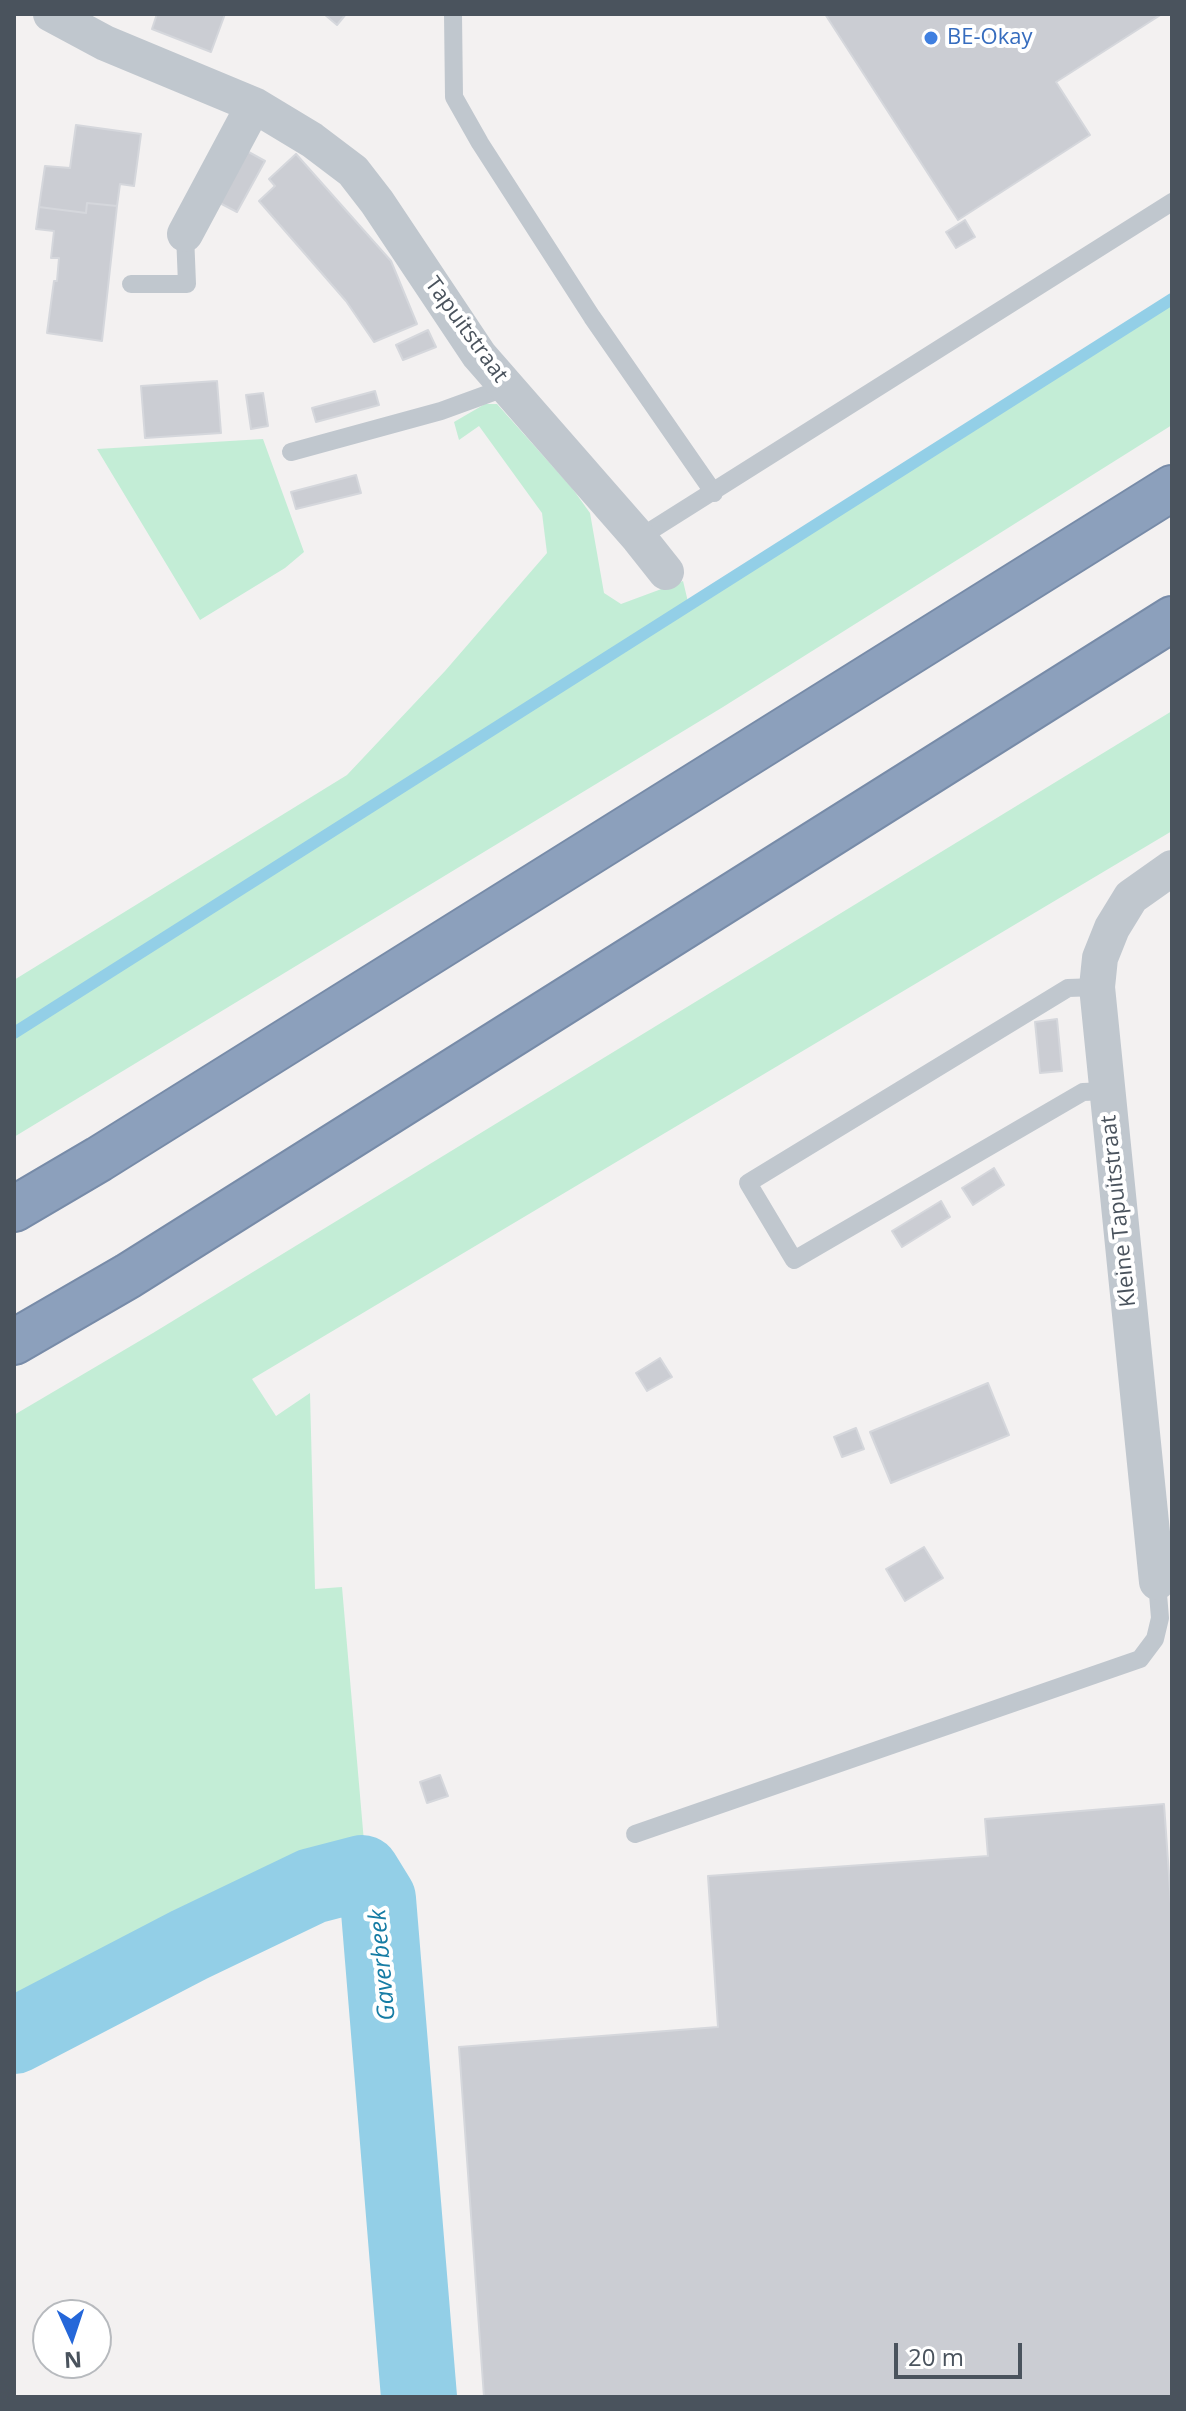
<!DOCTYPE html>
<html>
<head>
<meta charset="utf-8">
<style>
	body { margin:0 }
	#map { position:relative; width:1186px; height:2411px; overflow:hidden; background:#f3f1f1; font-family:"Open Sans",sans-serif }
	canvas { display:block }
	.frame { position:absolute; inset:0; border:16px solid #4a535d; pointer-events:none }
	.north { position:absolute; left:32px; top:2299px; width:80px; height:80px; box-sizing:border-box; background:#fff; border:2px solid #b7babe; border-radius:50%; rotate:177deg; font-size:22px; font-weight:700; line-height:32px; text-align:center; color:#4a535d }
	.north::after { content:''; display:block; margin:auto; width:28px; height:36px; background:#2567d9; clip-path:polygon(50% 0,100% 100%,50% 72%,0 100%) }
	.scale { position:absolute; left:894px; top:2343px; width:128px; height:36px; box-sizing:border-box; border:4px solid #4a535d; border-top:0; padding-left:10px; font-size:24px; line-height:28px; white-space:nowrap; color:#4a535d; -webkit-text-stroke:6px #fff; paint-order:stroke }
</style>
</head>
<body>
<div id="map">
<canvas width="1186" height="2411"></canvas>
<div class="frame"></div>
<div class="north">N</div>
<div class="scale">20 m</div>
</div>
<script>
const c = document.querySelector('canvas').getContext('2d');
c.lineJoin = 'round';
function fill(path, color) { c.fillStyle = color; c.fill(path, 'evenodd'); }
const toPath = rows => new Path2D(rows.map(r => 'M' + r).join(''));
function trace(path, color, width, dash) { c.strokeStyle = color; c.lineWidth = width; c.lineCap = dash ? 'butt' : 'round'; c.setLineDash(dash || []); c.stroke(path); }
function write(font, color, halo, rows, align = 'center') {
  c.font = font + ' "Open Sans",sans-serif'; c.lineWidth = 8; c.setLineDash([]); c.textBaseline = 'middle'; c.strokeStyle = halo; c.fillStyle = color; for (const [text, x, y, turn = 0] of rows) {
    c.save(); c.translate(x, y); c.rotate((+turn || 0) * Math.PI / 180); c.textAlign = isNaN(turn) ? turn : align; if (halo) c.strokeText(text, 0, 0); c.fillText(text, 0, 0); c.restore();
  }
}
fill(toPath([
	[1172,299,1172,425,723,707,14,1137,14,980,347,775,445,671,547,553,542,513,479,426,459,440,454,422,485,404,497,404,572,488,590,513,604,593,621,604,683,581,689,606],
	[263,439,304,552,285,568,200,620,97,449],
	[1172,711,1172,831,252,1379,276,1416,310,1393,315,1589,342,1587,366,1865,319,1867,279,1881,14,2022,14,1415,153,1333]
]), '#c3edd6');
trace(toPath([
	[14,1033,1172,299]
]), '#93cfe7', 12);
trace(toPath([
	[14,2036,189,1945,312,1886,362,1873,378,1899,419,2397]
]), '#93cfe7', 76);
const building = toPath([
	[157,14,225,14,211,52,152,29,157,14],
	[324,14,346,14,337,25,324,14],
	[825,14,1162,14,1056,82,1090,135,958,220,825,14],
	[76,125,141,134,134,186,120,184,117,206,87,203,86,213,39,207,45,166,70,168,76,125],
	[245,150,265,161,237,212,216,201,245,150],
	[296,154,391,261,417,324,374,342,346,301,259,201,275,186,269,179,296,154],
	[87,203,117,206,102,341,47,333,54,281,57,281,59,258,51,258,54,231,36,229,39,207,86,213,87,203],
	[965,220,975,237,956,248,946,232,965,220],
	[428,330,436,347,403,360,396,345,428,330],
	[217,381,221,433,145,438,141,386,217,381],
	[375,391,379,405,316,422,312,408,375,391],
	[263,393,268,426,251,429,246,395,263,393],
	[356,475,361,493,296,509,291,492,356,475],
	[1057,1019,1062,1071,1040,1073,1035,1022,1057,1019],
	[994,1168,1004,1185,973,1205,962,1188,994,1168],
	[941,1201,950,1217,902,1247,892,1231,941,1201],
	[660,1358,672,1377,647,1391,636,1373,660,1358],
	[988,1383,1009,1435,891,1483,870,1432,988,1383],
	[856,1428,864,1449,842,1457,834,1437,856,1428],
	[924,1547,943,1578,905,1601,886,1569,924,1547],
	[440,1775,448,1796,427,1803,420,1782,440,1775],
	[1164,1804,1172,1918,1172,2397,484,2397,459,2047,718,2027,708,1876,988,1856,985,1819,1164,1804]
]);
fill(building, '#cbcdd3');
trace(building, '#d5d7dc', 2);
const motorway = toPath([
	[14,1209,99,1159,1172,488],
	[14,1342,128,1276,1172,619]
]);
trace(motorway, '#778ba8', 48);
trace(toPath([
	[453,14,454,97,480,143,592,317,714,493],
	[131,284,187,284,185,234],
	[291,452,441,411,507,387],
	[639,538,1172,202],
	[1097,987,1068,988,748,1183,794,1260,1083,1092,1107,1091],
	[635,1834,1140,1659,1155,1639,1160,1618,1157,1582]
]), '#c0c7ce', 18);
trace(toPath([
	[51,14,105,43,254,105,312,140,353,171,377,202,479,355,639,538,666,572],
	[185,234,254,105],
	[1157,1582,1097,987,1100,958,1112,928,1131,897,1172,868]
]), '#c0c7ce', 36);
trace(motorway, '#8ca0bc', 44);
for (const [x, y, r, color] of [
	[931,38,8,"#3f7fe0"]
]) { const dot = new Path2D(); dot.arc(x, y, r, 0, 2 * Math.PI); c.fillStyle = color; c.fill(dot); trace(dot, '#fff', 3); }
write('22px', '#366cbe', '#fff', [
	["BE-Okay",947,38]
], 'left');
write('22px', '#4a535d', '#fff', [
	["Tapuitstraat",466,330,54],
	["Kleine Tapuitstraat",1119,1211,-96]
]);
write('italic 24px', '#167ca4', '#fff', [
	["Gaverbeek",383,1965,-95]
]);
</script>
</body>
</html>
